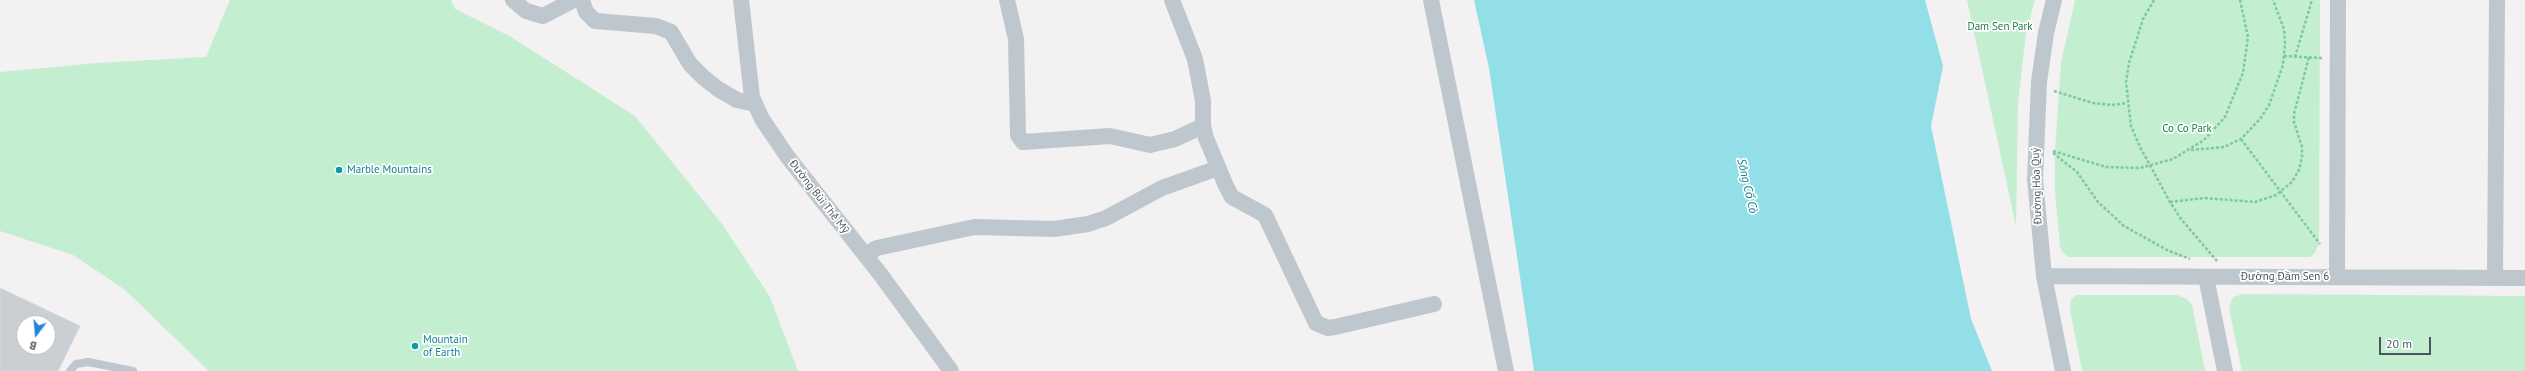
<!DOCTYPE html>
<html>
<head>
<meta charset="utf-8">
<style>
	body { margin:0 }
	#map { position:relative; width:2525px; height:371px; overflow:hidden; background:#f3f1f1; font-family:"PT Sans",sans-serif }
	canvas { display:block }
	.north { position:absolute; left:16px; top:315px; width:40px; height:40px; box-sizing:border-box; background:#fff; border:1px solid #b7bbbf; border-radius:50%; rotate:196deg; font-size:11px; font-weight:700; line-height:16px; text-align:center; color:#4a565e }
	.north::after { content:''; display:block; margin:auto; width:14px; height:18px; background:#2285dc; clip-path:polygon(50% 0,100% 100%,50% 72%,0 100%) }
	.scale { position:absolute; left:2379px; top:337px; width:52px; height:18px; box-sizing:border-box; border:2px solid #4a565e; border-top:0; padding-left:5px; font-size:12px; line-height:14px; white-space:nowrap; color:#4a565e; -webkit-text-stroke:3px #fff; paint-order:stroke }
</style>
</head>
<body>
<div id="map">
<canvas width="2525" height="371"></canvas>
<div class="north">B</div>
<div class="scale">20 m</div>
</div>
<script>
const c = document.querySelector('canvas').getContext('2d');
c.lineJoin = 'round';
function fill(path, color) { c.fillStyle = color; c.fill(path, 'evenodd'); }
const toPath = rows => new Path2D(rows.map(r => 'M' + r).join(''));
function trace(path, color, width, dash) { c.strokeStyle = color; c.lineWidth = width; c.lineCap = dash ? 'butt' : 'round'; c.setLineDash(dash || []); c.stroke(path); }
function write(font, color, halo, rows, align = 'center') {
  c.font = font + ' "PT Sans",sans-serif'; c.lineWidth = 3.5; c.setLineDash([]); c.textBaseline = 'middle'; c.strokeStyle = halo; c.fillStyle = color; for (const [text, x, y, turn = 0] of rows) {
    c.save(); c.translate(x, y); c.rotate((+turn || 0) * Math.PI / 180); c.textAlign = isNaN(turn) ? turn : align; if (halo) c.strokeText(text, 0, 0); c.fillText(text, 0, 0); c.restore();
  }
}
fill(toPath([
	[230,0,451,0,455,9,511,37,635,116,722,224,770,297,798,371,209,371,124,289,73,255,0,231,0,72,98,63,206,57],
	[1967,0,2035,0,2026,33,2018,103,2016,226],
	[2075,0,2320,0,2319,243,2315,253,2310,257,2069,257,2064,254,2060,247,2055,191,2055,152,2061,63],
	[2243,294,2525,296,2525,371,2242,371,2229,308,2233,297],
	[2077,295,2177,295,2187,299,2192,305,2205,371,2082,371,2070,310,2071,299]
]), '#c3eecf');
fill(toPath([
	[1474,0,1925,0,1943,66,1931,126,1971,319,1992,371,1534,371,1489,68]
]), '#92dfe8');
const building = toPath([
	[0,288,80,326,58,371,0,371,0,288],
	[24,323,48,323,48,347,24,347,24,323]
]);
fill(building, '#cbcfd3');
trace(building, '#d5d8dc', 1);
trace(toPath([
	[2154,0,2143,19,2129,63,2126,82,2131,126,2140,147,2170,202,2181,219,2217,261],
	[2284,56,2322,58],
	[2295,57,2312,0],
	[2054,91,2093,103,2112,105,2127,103],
	[2241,139,2320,244],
	[2191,150,2224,147,2241,139,2260,119,2269,105,2283,65,2285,43,2284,29,2273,0],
	[2053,151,2106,167,2140,168,2173,159,2204,140,2225,117,2243,73,2248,37,2240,0],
	[2053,153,2077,172,2098,202,2124,226,2167,250,2190,259],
	[2170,202,2204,198,2255,202,2276,195,2292,182,2299,170,2302,157,2302,147,2294,122,2294,114,2309,57]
]), '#7cca9c', 2.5, [3, 2]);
trace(toPath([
	[70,371,76,364,88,362,133,371]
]), '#bec7cd', 8);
trace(toPath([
	[513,0,526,11,543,16,574,0],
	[582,0,586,12,595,21,656,26,671,32,690,64,703,77,718,89,737,100,755,104],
	[741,0,752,97,762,119,787,156,881,275,951,371],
	[1007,0,1016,39,1018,135,1023,142,1110,136,1150,145,1175,139,1203,126],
	[1172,0,1195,59,1203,101,1203,126,1206,138,1226,186,1232,197,1265,215,1316,323,1328,328,1335,327,1434,304],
	[1431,0,1506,371],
	[2054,0,2046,33,2039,82,2035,179,2044,276,2063,371],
	[865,255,877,248,974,227,1054,229,1088,224,1106,218,1162,188,1218,168],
	[2044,276,2525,278],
	[2206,277,2225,371],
	[2337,277,2338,0],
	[2495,278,2497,0]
]), '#bec7cd', 16);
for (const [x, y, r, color] of [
	[339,170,4,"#0f9aa8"],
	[415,346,4,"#0f9aa8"]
]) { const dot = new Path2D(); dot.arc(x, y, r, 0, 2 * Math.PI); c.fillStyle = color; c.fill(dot); trace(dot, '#fff', 1.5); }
write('11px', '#1c7d43', '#fff', [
	["Dam Sen Park",2000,27],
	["Co Co Park",2187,129]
]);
write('11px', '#0d838f', '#fff', [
	["Marble Mountains",347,170],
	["Mountain",423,340],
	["of Earth",423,353]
], 'left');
write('11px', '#4a565e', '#fff', [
	["Đường Hòa Quý",2037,186,-92],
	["Đường Bùi Thế Mỹ",819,197,52],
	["Đường Đầm Sen 6",2285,277]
]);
write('italic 12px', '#138290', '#fff', [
	["Sông Cổ Cò",1747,186,77]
]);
</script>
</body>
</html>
